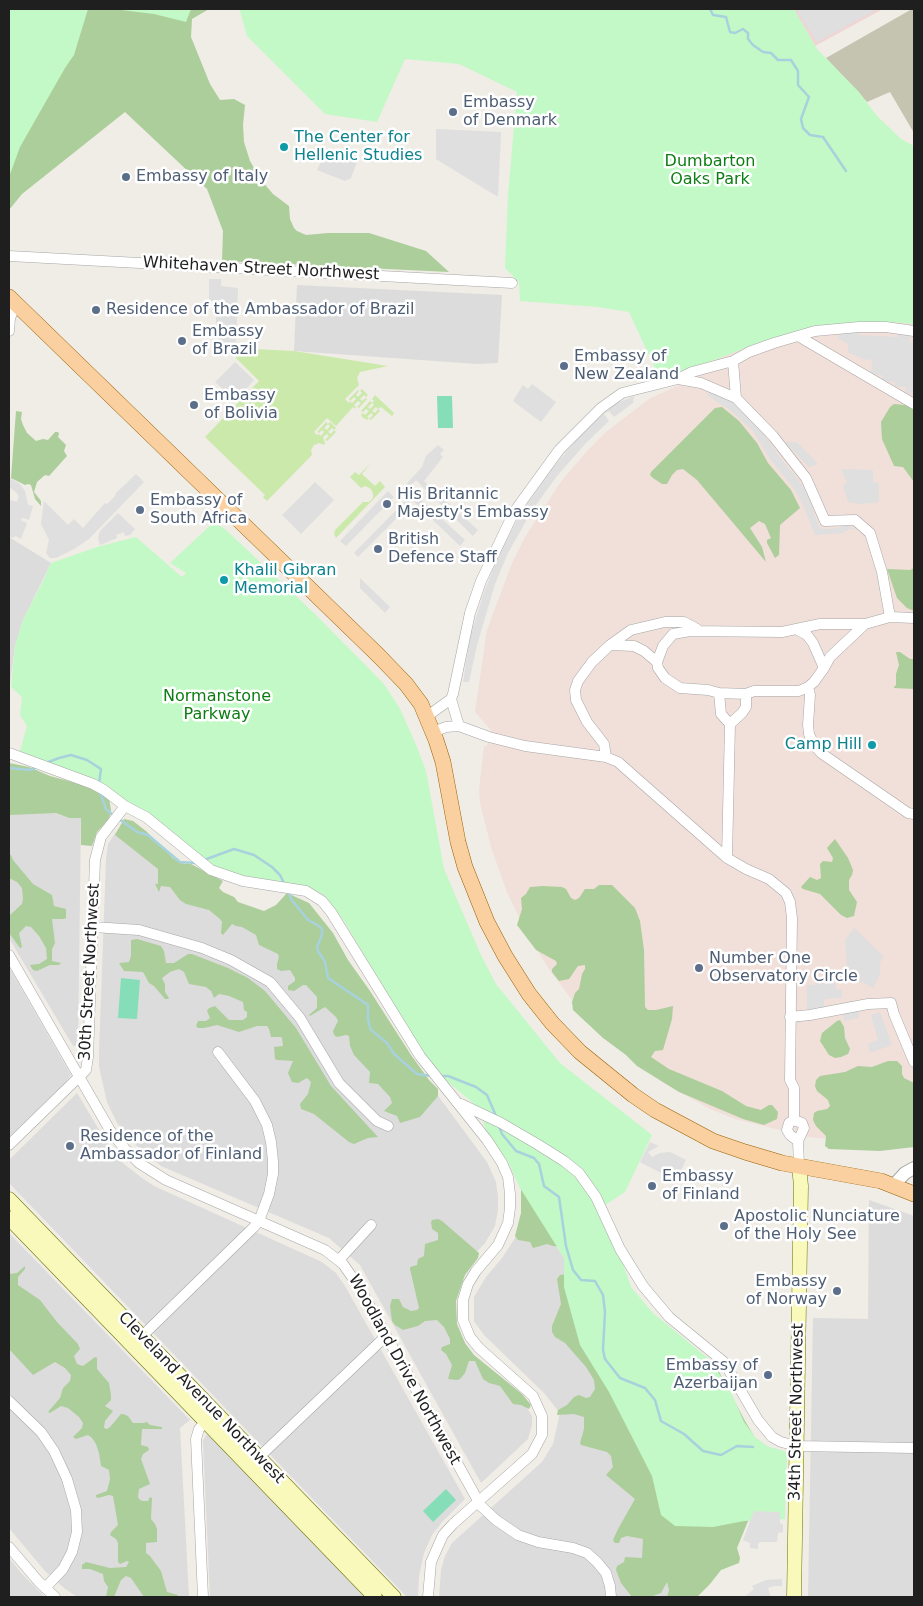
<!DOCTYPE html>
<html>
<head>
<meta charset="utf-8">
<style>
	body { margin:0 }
	#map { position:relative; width:923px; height:1606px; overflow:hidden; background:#f0ece6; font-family:"DejaVu Sans",sans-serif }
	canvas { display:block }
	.frame { position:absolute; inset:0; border:10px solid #1f1f1f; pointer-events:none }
</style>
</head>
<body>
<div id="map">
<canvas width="923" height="1606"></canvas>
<div class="frame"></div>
</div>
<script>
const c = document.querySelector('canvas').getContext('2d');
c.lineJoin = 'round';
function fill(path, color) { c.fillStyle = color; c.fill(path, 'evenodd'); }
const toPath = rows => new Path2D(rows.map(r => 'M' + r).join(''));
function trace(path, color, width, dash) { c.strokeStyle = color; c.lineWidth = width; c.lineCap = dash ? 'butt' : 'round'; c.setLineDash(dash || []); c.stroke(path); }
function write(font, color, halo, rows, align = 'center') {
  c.font = font + ' "DejaVu Sans",sans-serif'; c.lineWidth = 5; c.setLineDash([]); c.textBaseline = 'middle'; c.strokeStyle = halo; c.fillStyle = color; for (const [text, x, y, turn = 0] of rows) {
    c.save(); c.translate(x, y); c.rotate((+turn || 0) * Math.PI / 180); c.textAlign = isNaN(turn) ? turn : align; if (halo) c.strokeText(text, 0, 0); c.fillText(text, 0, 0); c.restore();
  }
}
fill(toPath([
	[297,285,502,295,498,363,477,364,294,351],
	[9,537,51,563,23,620,15,646,9,692],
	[9,811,56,813,69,818,81,818,78,1046,73,1046,9,938],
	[118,829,158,860,267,923,433,1089,487,1162,496,1182,498,1196,498,1210,495,1226,485,1243,462,1268,450,1300,459,1344,524,1403,532,1416,532,1425,528,1439,481,1483,360,1265,329,1238,161,1166,138,1147,117,1123,107,1102,99,1067,99,1052,106,859,108,844],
	[9,967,71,1075,65,1083,9,1137],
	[77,1093,107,1143,124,1164,142,1178,154,1186,322,1262,336,1273,345,1286,465,1499,442,1522,432,1535,424,1553,419,1576,418,1597,407,1597,9,1183,9,1160],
	[869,1200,914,1216,914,1597,808,1597,813,1318,868,1319],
	[519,1232,553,1241,564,1258,564,1321,600,1389,635,1487,681,1597,439,1597,441,1570,445,1556,452,1543,542,1462,553,1444,560,1413,544,1393,484,1335,474,1321,474,1297,486,1277,502,1258],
	[9,1233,190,1420,180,1428,189,1597,77,1597,64,1588,45,1571,9,1528],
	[210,1434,369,1597,210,1597,203,1441,206,1435],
	[9,1558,23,1575,45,1597,9,1597]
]), '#dddcdc');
fill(toPath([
	[794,9,883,9,815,46]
]), '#f0d5d5');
fill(toPath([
	[893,322,914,324,914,1142,837,1140,809,1137,735,1119,710,1109,664,1083,641,1067,579,1009,551,972,528,936,507,892,492,850,480,803,479,790,484,746,487,746,491,730,475,712,487,630,512,563,525,537,560,483,587,451,606,432,649,399,679,385,676,375,758,343,801,331,842,325]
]), '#f1dfd9');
fill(toPath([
	[912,9,914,9,914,133,890,92,867,102,826,58]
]), '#c4c4b1');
fill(toPath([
	[236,348,294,351,388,366,360,372,357,378,359,385,345,399,349,403,350,401,352,403,356,399,354,397,350,401,349,399,358,390,359,391,356,395,358,397,362,393,360,391,362,389,368,395,366,397,364,395,360,399,362,401,366,398,367,399,359,408,357,407,361,403,358,401,354,405,356,407,355,409,353,407,336,426,327,418,314,432,317,435,319,434,321,436,324,432,322,430,319,433,317,432,326,422,328,424,324,428,327,430,330,426,328,424,330,422,336,428,334,430,332,428,328,432,331,434,334,430,336,432,327,441,325,440,329,436,327,434,323,437,325,443,324,445,319,443,314,445,311,450,312,455,267,501,263,497,265,495,205,437,259,381,236,358],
	[375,395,394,413,392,416,381,407,378,409,376,407,372,411,375,413,378,409,380,411,371,420,369,419,373,415,371,413,367,417,369,419,367,420,365,418,364,419,361,415,363,413,365,415,369,411,366,409,363,412,361,411,370,401,372,403,368,407,370,409,374,405,372,403,374,401,372,399],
	[371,463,362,474,375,486,380,481,385,487,336,538,334,534,335,530,363,502,369,502,373,498,373,494,371,489,365,486,361,488,350,477,355,472,359,475]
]), '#cce9ac');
fill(toPath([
	[9,9,209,9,192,19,191,37,210,84,220,100,234,99,245,105,243,125,244,142,250,161,261,180,273,194,289,206,290,219,294,228,297,231,306,235,328,233,369,233,426,251,449,272,222,261,223,231,207,189,125,112,22,194,9,210],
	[894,404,905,405,914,410,914,482,903,467,894,466,882,439,881,422,890,407],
	[722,407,739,421,757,443,768,463,791,490,800,508,780,525,779,555,775,558,767,543,767,540,771,538,765,524,759,521,750,528,762,547,766,562,697,480,683,469,677,470,672,475,667,484,662,484,653,478,650,475,651,472,715,408],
	[16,411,22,412,21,419,23,425,27,433,36,441,43,439,48,440,55,432,58,432,59,434,58,437,66,445,64,451,67,456,49,476,45,475,37,482,34,492,41,501,41,506,35,499,31,485,28,484,25,485,11,478],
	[914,568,914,611,907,608,897,598,887,569,910,570],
	[896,652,900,652,910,659,914,659,914,689,894,688,894,687,896,685,896,674,899,665],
	[9,763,29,767,50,776,94,788,109,798,111,810,109,819,97,832,92,846,81,845,81,818,69,818,56,813,9,815],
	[124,819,133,821,146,831,173,858,180,863,191,864,223,881,219,888,223,892,234,897,238,902,264,911,276,905,287,893,309,903,333,933,348,960,370,991,411,1055,429,1080,438,1089,438,1096,420,1117,400,1123,397,1116,384,1111,392,1103,390,1097,378,1084,369,1083,370,1072,354,1055,350,1046,349,1036,346,1035,337,1037,334,1035,333,1031,338,1021,336,1017,325,1007,310,1016,309,1015,317,1008,317,997,306,985,303,985,294,991,288,990,288,986,295,981,295,978,290,970,281,971,277,969,277,964,279,957,278,954,259,945,256,935,242,927,236,926,232,924,223,935,221,933,222,922,220,919,209,910,186,904,180,900,170,887,161,886,159,892,155,884,158,884,158,869,115,835],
	[835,839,848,858,853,870,852,875,849,880,849,890,857,902,854,916,847,918,841,915,820,894,803,889,801,887,810,877,817,880,821,878,820,864,823,861,832,862,833,858,827,848],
	[9,854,11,855,13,860,33,884,52,895,54,906,66,909,66,918,64,919,52,919,55,943,52,949,52,961,61,963,59,965,50,965,37,971,33,970,30,965,39,964,47,959,46,948,39,936,31,927,26,926,19,933,22,947,20,948,9,933,9,916,22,904,23,899,22,888,17,882,9,878],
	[599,885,612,885,635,908,640,921,644,950,645,1007,648,1010,656,1010,673,1006,672,1019,663,1050,655,1051,651,1057,669,1069,722,1091,746,1106,761,1110,769,1105,772,1105,778,1112,777,1119,764,1125,743,1119,679,1092,637,1066,626,1055,603,1038,573,1010,572,1002,575,993,579,989,582,974,585,969,585,965,578,966,569,979,559,981,552,972,552,969,557,964,556,961,536,950,517,925,522,909,521,898,526,894,530,887,543,886,562,887,566,889,571,898,575,900,579,898,585,889,594,889],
	[137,939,161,946,164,951,166,963,174,963,188,954,192,954,228,968,248,978,265,991,296,1028,331,1086,378,1137,368,1138,354,1144,349,1142,314,1114,301,1109,300,1104,308,1094,311,1082,307,1078,298,1083,292,1082,288,1073,293,1061,277,1060,275,1059,274,1047,283,1046,282,1038,281,1037,271,1037,269,1029,267,1026,257,1026,239,1032,217,1025,204,1028,198,1028,196,1026,198,1021,206,1021,210,1018,207,1011,209,1008,215,1006,229,1020,243,1020,247,1017,247,1012,244,1010,243,1002,229,996,219,994,214,998,211,991,206,987,189,984,184,972,179,969,170,972,162,978,165,984,165,992,169,998,168,999,165,999,154,986,149,983,143,972,124,971,119,963,129,962,131,956,131,940],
	[840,1020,844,1027,845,1038,850,1049,848,1054,841,1057,835,1058,829,1055,820,1041,822,1033,837,1021],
	[888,1061,897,1061,902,1066,902,1074,904,1078,914,1083,914,1147,880,1151,829,1149,825,1146,826,1136,816,1126,813,1120,814,1113,817,1111,827,1109,830,1106,828,1100,817,1091,815,1086,816,1080,820,1076,845,1072,858,1066,872,1067],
	[521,1184,631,1290,655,1319,712,1364,718,1370,745,1421,754,1436,753,1509,737,1548,740,1558,739,1563,721,1570,710,1584,697,1597,667,1597,669,1590,667,1582,661,1593,650,1597,632,1597,621,1583,616,1570,617,1566,624,1562,625,1557,642,1558,643,1539,627,1536,621,1538,619,1543,615,1543,613,1540,618,1529,635,1499,606,1475,613,1467,611,1456,607,1452,581,1445,580,1443,584,1429,584,1417,574,1414,557,1415,558,1410,567,1405,574,1397,579,1395,586,1398,590,1397,595,1389,594,1380,586,1367,565,1343,555,1337,552,1332,552,1326,561,1304,557,1279,560,1275,567,1274,563,1247,553,1246,547,1244,533,1248,530,1242,518,1240,515,1236,521,1213],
	[438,1219,442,1221,479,1253,478,1258,465,1275,456,1301,457,1324,465,1343,474,1355,522,1394,531,1405,529,1409,521,1405,513,1404,500,1386,489,1383,483,1379,475,1361,469,1361,465,1373,460,1379,457,1380,448,1379,452,1365,446,1354,441,1350,442,1347,450,1344,450,1339,444,1327,437,1320,425,1321,418,1326,403,1330,395,1325,392,1321,390,1306,392,1299,399,1299,403,1307,411,1311,417,1310,419,1308,410,1269,410,1267,417,1265,418,1259,424,1256,425,1244,438,1240,438,1233,432,1229,431,1222,432,1220],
	[25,1266,25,1269,18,1277,18,1285,40,1300,57,1322,78,1344,80,1349,74,1356,77,1364,83,1366,95,1357,97,1358,97,1369,109,1383,111,1395,111,1400,105,1406,113,1411,105,1421,104,1428,107,1429,110,1427,121,1414,123,1414,128,1416,133,1423,143,1423,147,1422,150,1425,162,1427,162,1429,142,1429,141,1445,148,1447,149,1450,143,1454,141,1459,150,1484,139,1489,138,1497,140,1500,143,1501,148,1501,150,1497,152,1498,151,1519,155,1524,157,1529,157,1542,146,1543,146,1553,150,1556,161,1571,167,1592,178,1595,177,1597,144,1597,131,1578,126,1576,121,1580,114,1597,106,1597,108,1587,104,1581,103,1574,90,1569,82,1569,82,1565,86,1562,110,1568,126,1567,129,1562,127,1561,120,1564,118,1562,118,1543,116,1539,110,1535,111,1532,118,1525,113,1496,109,1495,98,1498,96,1497,96,1495,107,1491,110,1479,109,1470,101,1466,99,1453,96,1444,92,1438,88,1435,76,1439,73,1437,82,1428,83,1423,79,1417,68,1408,61,1406,50,1413,48,1412,60,1398,63,1388,70,1381,71,1375,65,1368,55,1362,33,1375,9,1349,9,1274,17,1273]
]), '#acce9b');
fill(toPath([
	[9,9,88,9,74,55,65,68,20,147,9,177],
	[113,9,191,9,186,22,154,14],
	[237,9,794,9,817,49,859,92,877,116,901,139,914,146,914,324,893,322,842,325,801,331,758,343,676,375,659,377,629,312,598,307,520,301,519,282,505,268,508,195,517,92,459,64,405,59,377,122,325,114,247,36,240,11],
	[215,521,224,529,225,529,316,615,384,684,400,709,417,747,426,771,444,869,480,953,496,984,560,1063,652,1135,625,1192,596,1211,607,1228,620,1255,631,1287,653,1313,709,1359,730,1390,744,1422,755,1437,767,1446,787,1452,785,1519,744,1521,713,1527,675,1526,661,1515,652,1476,609,1392,580,1345,564,1287,564,1258,520,1188,507,1160,489,1139,478,1107,438,1074,414,1040,344,921,324,895,307,887,244,879,209,867,196,853,59,768,20,751,27,726,20,715,22,697,11,687,15,646,23,620,44,579,51,563,97,547,136,537,182,577,186,573,170,563]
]), '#c3f9c6');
fill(toPath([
	[437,396,452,396,453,428,438,428],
	[121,978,140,980,137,1019,118,1018],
	[446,1489,456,1500,433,1522,423,1511]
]), '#85deb8');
fill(toPath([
	[796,9,872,9,874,11,817,42],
	[436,129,501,132,498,197,436,159],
	[327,149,334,152,339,149,354,156,355,160,357,162,351,178,345,181,317,170,322,160,326,158,325,154],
	[209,279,221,279,221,286,238,288,236,347,224,346,216,337,216,301,209,301],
	[859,327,859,335,898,337,899,334,911,335,910,342,914,342,914,394,905,393,906,387,895,386,895,382,882,381,882,375,871,374,872,360,863,359,848,352,848,344,838,338,842,329],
	[235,362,254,380,232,404,228,400,226,392,215,382],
	[532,384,556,402,541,422,513,401,523,385,528,389],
	[710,391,735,403,762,430,778,455,803,486,810,501,819,527,822,529,839,528,840,525,847,526,858,529,849,529,848,531,844,531,844,533,815,535,804,507,795,490,770,459,752,430,730,410,707,395],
	[634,396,633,403,614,417,609,411,604,414,609,421,586,443,557,476,531,512,508,553,495,584,477,645,469,682,463,682,470,637,483,595,499,554,521,513,554,466,587,428,615,404],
	[785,442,797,442,818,464,809,467],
	[438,445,444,450,440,454,443,457,424,481,478,530,473,536,416,480,403,493,401,490,422,467,426,456],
	[841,469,873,470,873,482,879,483,879,502,862,504,848,502,843,486,847,483],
	[136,474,144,482,89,539,74,549,56,558,50,558,46,553,49,540,41,524,44,501,68,525,74,519,83,528,105,503,107,504,116,495,115,494],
	[10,478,20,484,25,491,28,505,33,506,29,520,23,518,21,519,22,521,27,523,21,539,15,536,13,538,9,536,9,520,11,519,9,517,9,505,11,500,17,502,19,496,16,492,9,487],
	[315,482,334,500,301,534,282,515],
	[388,491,394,497,346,546,340,541],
	[417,496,465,540,460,546,413,501],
	[409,497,412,500,406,509,358,557,354,553],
	[118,513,135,529,130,535,125,536,124,532,116,535,117,538,100,545,98,538,100,531],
	[360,578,390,607,385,613,360,588],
	[854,928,883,956,880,963,880,975,873,988,862,982,848,983,845,940],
	[815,983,835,983,836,989,842,990,842,998,826,999,824,1001,824,1006,826,1008,850,1001,858,1001,859,1018,844,1021,843,1013,802,1021,797,1024,797,1017,807,1011,807,985,815,985],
	[880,1012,892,1045,870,1053,868,1044,878,1040,871,1015],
	[650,1142,659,1146,648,1152,652,1157,660,1153,670,1152,686,1160,676,1181,640,1162],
	[754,1511,780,1512,780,1523,783,1525,783,1532,778,1533,777,1542,760,1542,758,1544,758,1549,750,1548,750,1543,743,1540],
	[782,1579,782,1586,774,1586,768,1588,771,1597,744,1597,754,1589,752,1586,766,1580]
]), '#dfdfdf');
trace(toPath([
	[710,9,713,15,726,17,730,32,735,33,743,29,748,33,748,39,753,45,763,52,771,53,778,60,791,60,798,71,798,85,809,97,801,119,803,128,810,135,823,137,846,171],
	[46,763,59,758,71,755,87,760,101,769,99,784],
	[9,768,30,770,37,767],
	[100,792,106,809,114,816],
	[119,819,137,832,148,835,180,862,196,863],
	[204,860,234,849,254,855,272,867,280,875,285,885],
	[288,892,291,899,308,920,319,926,322,929,322,935,317,947,318,951,325,962,328,978,368,1005,368,1020,371,1030,387,1043,394,1054,417,1074,432,1076],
	[440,1076,448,1076,476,1087,487,1095,496,1116],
	[499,1126,502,1134,516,1151,534,1158,539,1164,544,1186,559,1197,566,1246,573,1270,581,1280,595,1281,603,1295,605,1312,603,1350,605,1359,620,1378,645,1388,655,1400,661,1421,684,1434,703,1451,721,1455,737,1446,753,1447]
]), '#a7d2dd', 2.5);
const minor = toPath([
	[9,256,512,283],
	[9,331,10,318,16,304],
	[798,336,914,404],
	[733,361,736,398],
	[678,379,701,383,736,398,773,436,806,478,825,521,855,520,870,533,882,572,890,617],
	[610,645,634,646,644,651,657,662],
	[824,668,830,657,865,624,890,617,914,618],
	[808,687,810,695,808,725,809,734,814,745,821,753,898,806,908,813,914,814],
	[719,693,708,690,680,688,665,678,658,668,657,662,663,646,673,634,690,631,782,632,820,624,865,624],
	[719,693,746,694,746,707,742,713,730,724,721,714,719,693],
	[746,694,754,691,799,691,808,687,814,682,824,668,813,643,807,635,796,629],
	[451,699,459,726],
	[426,717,451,699,453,694,470,613,481,581,514,512,559,450,601,408,622,393,678,379,692,372,733,361,749,352,774,343,815,331,859,327,886,327,914,331],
	[433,732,446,727,459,726,489,737,525,746,606,757,618,762,727,858,746,869,769,879,786,893,790,902,792,918,790,1080,794,1088,794,1120],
	[9,753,93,784,104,790,125,806,146,817,211,870,243,881,306,891,322,901,331,912,420,1056,487,1140,502,1163,508,1177,510,1194,510,1208,508,1223,498,1245,476,1271,468,1284,463,1300,463,1320,470,1337,479,1348,533,1396,542,1416,542,1435,532,1454,453,1524,443,1535,431,1562,428,1597],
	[606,757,604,744,587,722,576,700,575,690,578,681,592,662,610,645,631,630,665,622,684,622,697,629],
	[727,858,730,724],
	[93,927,139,930,202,948,231,960,270,982,300,1018,339,1083,377,1121,388,1126],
	[9,955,111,1132,125,1149,139,1163,166,1180,325,1250,343,1264,359,1287,481,1506,496,1520,518,1535,538,1542,573,1548,587,1553,597,1562,606,1573,610,1586,611,1597],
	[790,1017,810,1015,868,1004,891,1003,894,1014,914,1062],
	[461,1104,501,1123,537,1144,564,1161,579,1173,596,1197,620,1249,643,1286,669,1317,724,1362,758,1420,772,1437,781,1442,797,1446,914,1448],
	[794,1120,802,1123,804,1128,798,1141,790,1135,787,1130,789,1123,794,1120],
	[798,1141,799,1166],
	[9,1145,86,1070,88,1057,95,860,101,837,125,806],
	[339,1260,371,1225],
	[138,1340,254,1227,259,1221,269,1194,273,1174,273,1161,271,1142,267,1125,255,1101,218,1052],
	[9,1401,41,1432,54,1451,67,1479,76,1510,77,1532,72,1552,63,1569,45,1588],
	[255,1461,386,1336],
	[9,1547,39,1582,55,1597],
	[203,1597,196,1439,199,1429,209,1418]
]);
const tertiary = toPath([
	[894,1185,905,1173,914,1168]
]);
const secondary = toPath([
	[9,1199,394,1597],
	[9,1218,375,1597],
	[794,1597,801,1186,799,1166]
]);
const primary = toPath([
	[9,297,379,656,406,684,421,704,436,740,443,762,458,842,465,867,487,922,505,956,529,994,552,1023,580,1052,633,1095,655,1110,713,1141,745,1152,782,1163,881,1181,914,1194]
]);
trace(minor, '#a6a6a6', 11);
trace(tertiary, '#a6a6a6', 14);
trace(secondary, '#6e7606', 15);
trace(primary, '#986102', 16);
trace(minor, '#fff', 10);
trace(tertiary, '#fff', 12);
trace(secondary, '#f8f9bb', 14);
trace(primary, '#fad0a0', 15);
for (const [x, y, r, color] of [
	[453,112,5,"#5c6f8a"],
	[284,147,5,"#0f9aa8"],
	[126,177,5,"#5c6f8a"],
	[96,310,5,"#5c6f8a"],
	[182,341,5,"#5c6f8a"],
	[564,366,5,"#5c6f8a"],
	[194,405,5,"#5c6f8a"],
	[387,504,5,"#5c6f8a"],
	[140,510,5,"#5c6f8a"],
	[378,549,5,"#5c6f8a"],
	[224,580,5,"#0f9aa8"],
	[872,745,5,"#0f9aa8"],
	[699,968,5,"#5c6f8a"],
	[70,1146,5,"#5c6f8a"],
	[652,1186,5,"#5c6f8a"],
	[724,1226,5,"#5c6f8a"],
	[837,1291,5,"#5c6f8a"],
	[768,1375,5,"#5c6f8a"]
]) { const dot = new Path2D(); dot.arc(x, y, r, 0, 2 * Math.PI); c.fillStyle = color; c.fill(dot); trace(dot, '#fff', 2); }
write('16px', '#4e5e75', '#fff', [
	["Embassy",463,103],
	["of Denmark",463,121],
	["Embassy of Italy",136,177],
	["Residence of the Ambassador of Brazil",106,310],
	["Embassy",192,332],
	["of Brazil",192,350],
	["Embassy of",574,357],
	["New Zealand",574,375],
	["Embassy",204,396],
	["of Bolivia",204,414],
	["His Britannic",397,495],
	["Majesty's Embassy",397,513],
	["Embassy of",150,501],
	["South Africa",150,519],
	["British",388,540],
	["Defence Staff",388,558],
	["Number One",709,959],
	["Observatory Circle",709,977],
	["Residence of the",80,1137],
	["Ambassador of Finland",80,1155],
	["Embassy",662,1177],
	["of Finland",662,1195],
	["Apostolic Nunciature",734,1217],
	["of the Holy See",734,1235],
	["Embassy",827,1282,"right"],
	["of Norway",827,1300,"right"],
	["Embassy of",758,1366,"right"],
	["Azerbaijan",758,1384,"right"]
], 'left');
write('16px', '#0d838f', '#fff', [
	["The Center for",294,138],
	["Hellenic Studies",294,156],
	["Khalil Gibran",234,571],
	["Memorial",234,589],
	["Camp Hill",862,745,"right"]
], 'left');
write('16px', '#0d7d13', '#fff', [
	["Dumbarton",710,162],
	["Oaks Park",710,180],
	["Normanstone",217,697],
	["Parkway",217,715]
]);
write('16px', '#1f1f1f', '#fff', [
	["Whitehaven Street Northwest",261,269,3],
	["30th Street Northwest",90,972,-87],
	["Woodland Drive Northwest",404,1370,61],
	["Cleveland Avenue Northwest",201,1398,46],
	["34th Street Northwest",797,1412,-89]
]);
</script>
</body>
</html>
